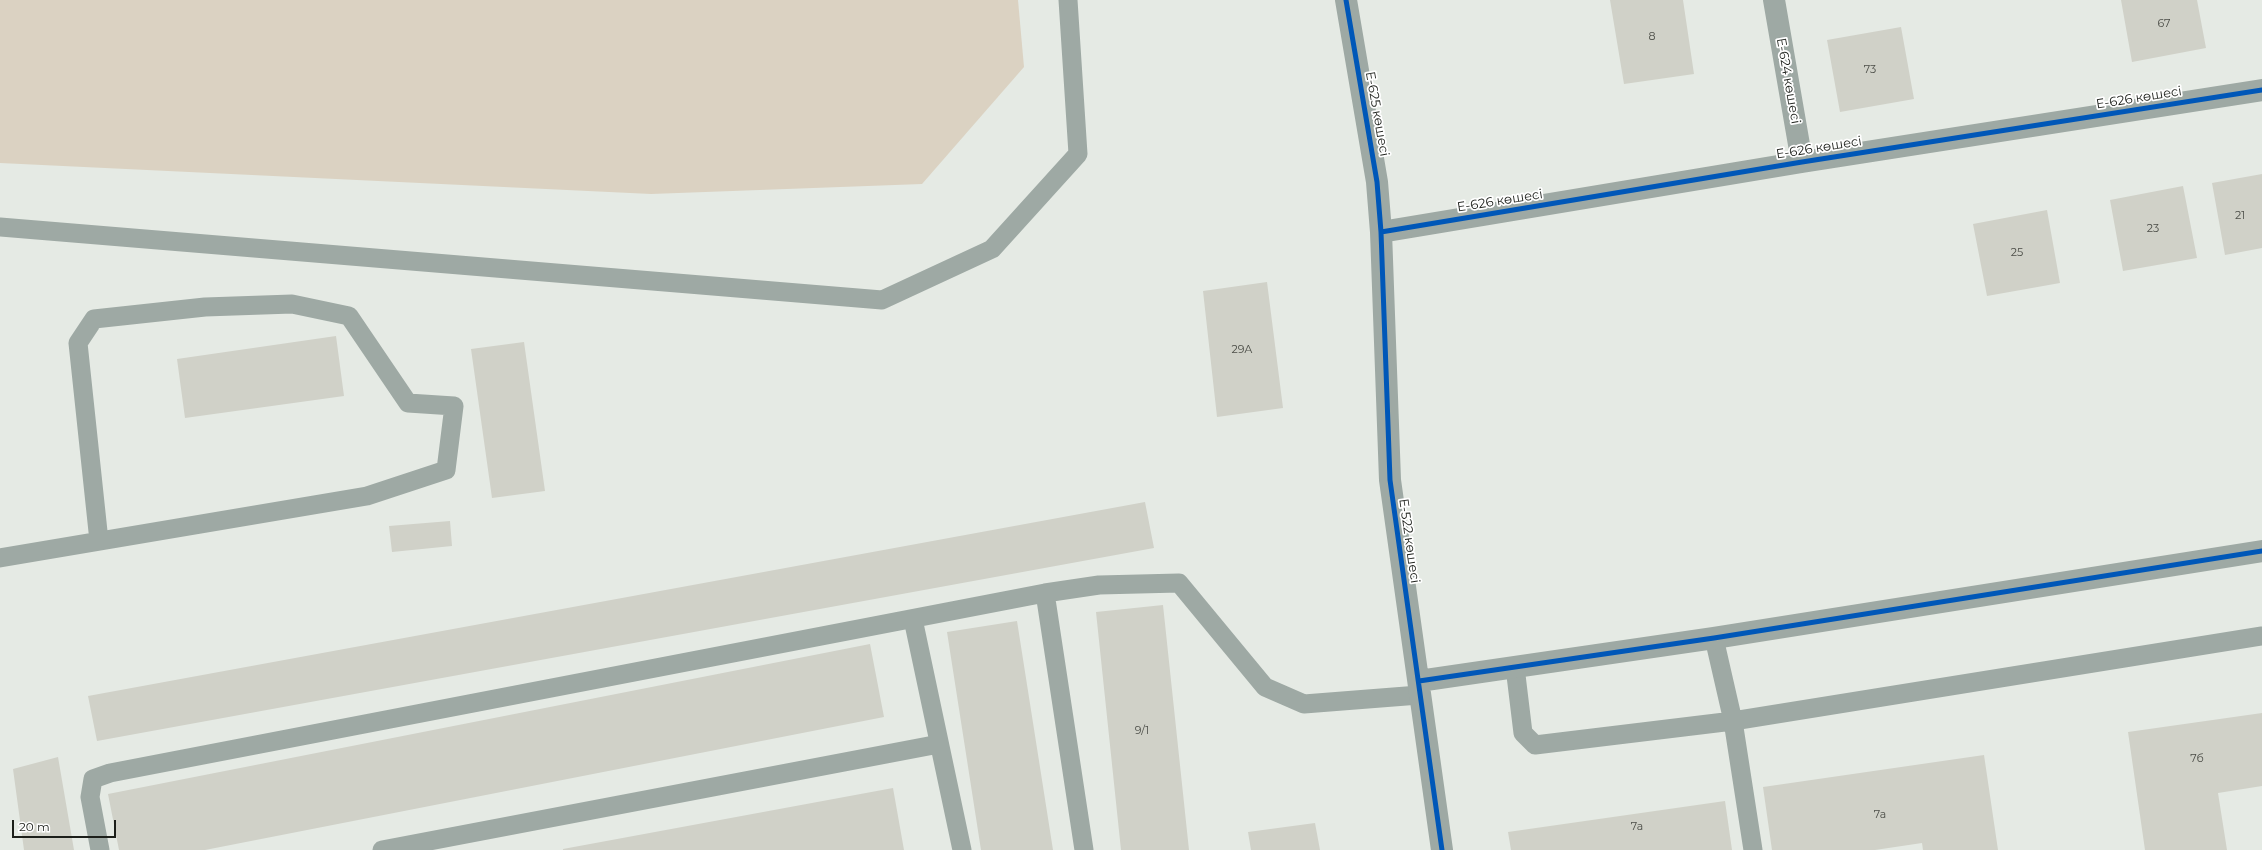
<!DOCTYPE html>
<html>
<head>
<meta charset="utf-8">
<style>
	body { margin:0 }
	#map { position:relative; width:2262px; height:850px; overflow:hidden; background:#e5eae4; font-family:Montserrat,sans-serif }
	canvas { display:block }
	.scale { position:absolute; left:12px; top:820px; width:104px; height:18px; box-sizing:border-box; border:2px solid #1c1f1a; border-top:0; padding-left:5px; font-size:12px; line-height:14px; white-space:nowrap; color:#1c1f1a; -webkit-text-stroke:3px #fff; paint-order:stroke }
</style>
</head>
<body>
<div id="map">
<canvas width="2262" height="850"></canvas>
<div class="scale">20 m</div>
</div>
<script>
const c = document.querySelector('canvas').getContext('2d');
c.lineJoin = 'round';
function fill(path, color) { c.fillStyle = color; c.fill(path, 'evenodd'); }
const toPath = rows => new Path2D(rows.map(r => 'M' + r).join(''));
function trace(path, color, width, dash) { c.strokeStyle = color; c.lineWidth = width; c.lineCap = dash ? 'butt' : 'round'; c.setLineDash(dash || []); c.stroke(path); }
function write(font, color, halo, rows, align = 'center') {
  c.font = font + ' Montserrat,sans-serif'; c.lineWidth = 3.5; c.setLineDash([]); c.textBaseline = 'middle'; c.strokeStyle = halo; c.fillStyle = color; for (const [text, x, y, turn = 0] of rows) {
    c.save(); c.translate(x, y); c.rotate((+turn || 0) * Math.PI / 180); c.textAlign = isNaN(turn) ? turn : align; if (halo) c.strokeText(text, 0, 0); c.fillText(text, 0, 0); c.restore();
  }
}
fill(toPath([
	[0,0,1018,0,1024,67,922,184,651,194,0,163]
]), '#dbd2c2');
fill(toPath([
	[1610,0,1683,0,1694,74,1624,84],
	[2121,0,2197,0,2206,48,2132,62],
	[1901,27,1914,99,1840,112,1827,40],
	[2262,174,2262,248,2225,255,2212,183],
	[2183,186,2197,258,2123,271,2110,200],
	[2047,210,2060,283,1987,296,1973,224],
	[1267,282,1283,408,1217,417,1203,291],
	[336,336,344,396,185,418,177,359],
	[524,342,545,491,492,498,471,349],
	[1145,502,1154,548,97,741,88,696],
	[450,521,452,546,392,552,389,526],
	[1163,605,1189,850,1121,850,1096,612],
	[1017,621,1053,850,981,850,947,632],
	[870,644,884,717,205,850,119,850,108,794],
	[2262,713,2262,786,2218,793,2227,850,2145,850,2128,732],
	[1984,755,1998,850,1923,850,1922,843,1875,850,1772,850,1763,787],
	[58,757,74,850,24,850,13,769],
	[893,788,904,850,563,850,563,849],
	[1725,801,1732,850,1511,850,1508,832],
	[1315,823,1320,850,1251,850,1248,832]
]), '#d0d1c8');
trace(toPath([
	[0,227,882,300,992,249,1078,154,1068,0],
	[0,558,367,496,446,470,454,406,408,403,349,316,292,304,205,307,94,319,78,343,99,541],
	[1045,593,1099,585,1179,583,1265,687,1304,704,1419,695],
	[913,619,962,850],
	[1714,638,1733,721,1753,850],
	[1515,667,1523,733,1535,745,1733,721,2262,636],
	[100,850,90,797,93,779,110,773,1045,593,1084,850],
	[382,850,939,744]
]), '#9ea9a4', 19);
trace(toPath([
	[1346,0,1377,182,1381,232,1390,480,1442,850],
	[1774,0,1802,162],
	[1381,232,1802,162,2262,90],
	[1419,681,1714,638,2262,551]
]), '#9ea9a4', 22);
trace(toPath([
	[1346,0,1377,182,1381,232,1390,480,1442,850],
	[1381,232,1802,162,2262,90],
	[1419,681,1714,638,2262,551]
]), '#0057b8', 5);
write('11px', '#4b4d47', null, [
	["67",2164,24],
	["8",1652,37],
	["73",1870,70],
	["21",2240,216],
	["23",2153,229],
	["25",2017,253],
	["29А",1242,350],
	["9/1",1142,731],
	["7б",2197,759],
	["7а",1880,815],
	["7а",1637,827]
]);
write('13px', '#1c1f1a', '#fff', [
	["Е-624 көшесі",1788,81,80],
	["Е-626 көшесі",2139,98,-9],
	["Е-625 көшесі",1377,114,80],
	["Е-626 көшесі",1819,148,-9],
	["Е-626 көшесі",1500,201,-9],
	["Е-522 көшесі",1409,541,82]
]);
</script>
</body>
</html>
